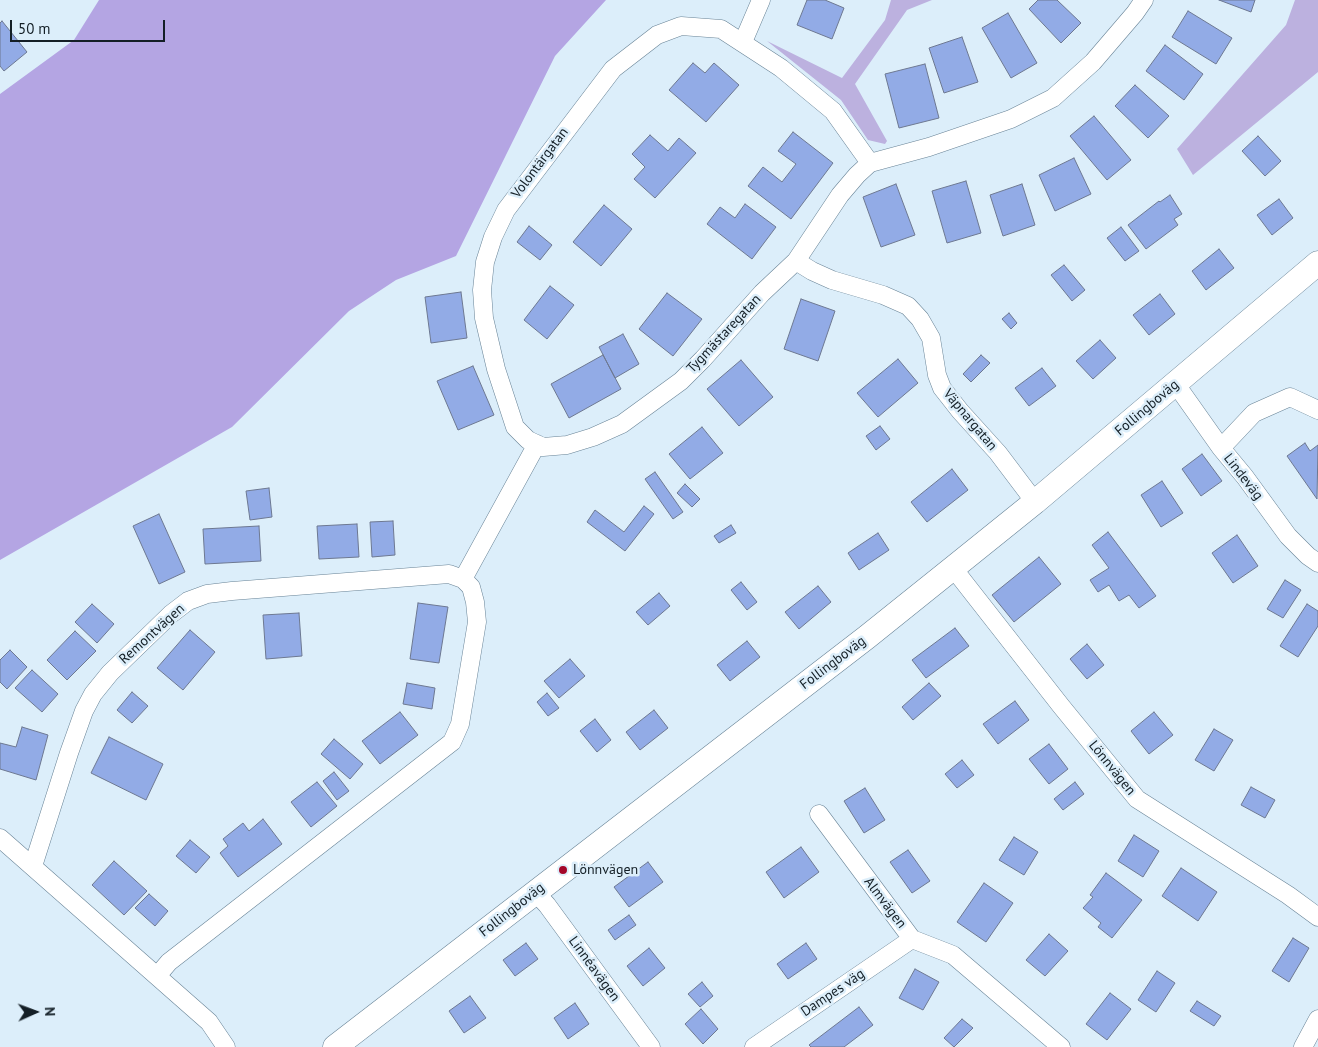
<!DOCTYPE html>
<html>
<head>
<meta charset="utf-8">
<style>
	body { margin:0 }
	#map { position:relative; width:1318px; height:1047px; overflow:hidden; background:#dceefa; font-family:"PT Sans",sans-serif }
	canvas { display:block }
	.north { position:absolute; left:10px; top:987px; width:50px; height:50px; -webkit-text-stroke:4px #dceefa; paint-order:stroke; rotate:88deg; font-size:14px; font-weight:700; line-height:20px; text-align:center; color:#141f26 }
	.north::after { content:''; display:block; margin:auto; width:18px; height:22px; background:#141f26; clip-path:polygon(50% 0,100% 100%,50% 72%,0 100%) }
	.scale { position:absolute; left:10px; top:20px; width:155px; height:22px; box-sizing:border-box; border:2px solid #141f26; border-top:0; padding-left:6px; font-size:15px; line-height:18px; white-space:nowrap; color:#141f26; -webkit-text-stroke:4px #dceefa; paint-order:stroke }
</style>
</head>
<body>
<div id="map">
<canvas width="1318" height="1047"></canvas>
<div class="north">N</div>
<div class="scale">50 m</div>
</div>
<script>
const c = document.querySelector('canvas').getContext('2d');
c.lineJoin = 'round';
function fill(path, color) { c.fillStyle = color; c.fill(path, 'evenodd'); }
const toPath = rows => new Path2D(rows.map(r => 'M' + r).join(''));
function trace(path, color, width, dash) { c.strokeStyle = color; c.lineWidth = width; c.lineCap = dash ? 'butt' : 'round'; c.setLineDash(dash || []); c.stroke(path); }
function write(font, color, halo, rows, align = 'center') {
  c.font = font + ' "PT Sans",sans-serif'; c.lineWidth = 5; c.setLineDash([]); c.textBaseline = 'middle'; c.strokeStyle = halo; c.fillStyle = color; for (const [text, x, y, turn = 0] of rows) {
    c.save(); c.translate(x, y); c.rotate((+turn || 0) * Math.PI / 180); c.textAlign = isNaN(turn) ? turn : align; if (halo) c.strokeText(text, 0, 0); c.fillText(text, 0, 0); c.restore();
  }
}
fill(toPath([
	[891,0,932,0,907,10,855,84,887,141,885,144,868,140,841,100,767,41,842,78,885,20],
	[1295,0,1318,0,1318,72,1193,175,1177,149,1286,25]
]), '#bcb1df');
fill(toPath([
	[99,0,606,0,555,56,456,256,396,280,349,311,232,427,0,560,0,94,74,40]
]), '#b4a5e3');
const building = toPath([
	[807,0,825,0,844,8,832,39,797,25,807,0],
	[1038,0,1057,0,1081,23,1061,43,1029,9,1038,0],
	[1219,0,1255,0,1251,12,1219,0],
	[1188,11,1232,38,1216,64,1172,37,1188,11],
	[1008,13,1037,63,1011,78,982,28,1008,13],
	[2,21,27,52,4,71,0,66,0,23,2,21],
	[962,37,978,82,944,93,929,48,962,37],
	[1165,45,1203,74,1184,100,1146,71,1165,45],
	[693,63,705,73,714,63,739,85,706,122,669,90,693,63],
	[925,64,939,118,899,128,885,74,925,64],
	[1135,85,1169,116,1148,138,1115,106,1135,85],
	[1094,116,1131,160,1107,180,1070,136,1094,116],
	[793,132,833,163,791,219,748,186,763,167,782,182,796,164,778,151,793,132],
	[650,135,668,151,679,138,696,153,655,198,634,179,645,167,632,154,650,135],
	[1258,136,1281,161,1265,176,1242,151,1258,136],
	[1074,158,1091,194,1055,211,1039,175,1074,158],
	[966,181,981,233,947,243,932,191,966,181],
	[896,184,915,235,881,247,863,197,896,184],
	[1022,184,1035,225,1003,236,990,195,1022,184],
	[1170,195,1182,214,1174,219,1178,225,1146,249,1128,225,1159,201,1160,202,1170,195],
	[1279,199,1293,218,1272,235,1257,215,1279,199],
	[745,204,776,227,752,259,707,224,720,207,735,218,745,204],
	[604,205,632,229,601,266,573,242,604,205],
	[529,226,552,245,540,260,517,242,529,226],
	[1121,227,1139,251,1125,261,1107,238,1121,227],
	[1219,249,1234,268,1206,290,1192,271,1219,249],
	[1064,265,1085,290,1072,301,1051,275,1064,265],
	[550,286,574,305,547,339,524,320,550,286],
	[461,292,467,338,431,343,425,297,461,292],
	[667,293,702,319,673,356,639,329,667,293],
	[1160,294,1175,314,1149,335,1133,315,1160,294],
	[801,299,835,311,818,361,784,349,801,299],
	[1009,313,1017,323,1011,329,1002,319,1009,313],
	[623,334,639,364,615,378,599,347,623,334],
	[1100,340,1116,358,1093,379,1076,361,1100,340],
	[603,355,621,389,569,418,551,384,603,355],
	[981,355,990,363,971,382,963,374,981,355],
	[898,359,918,383,878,417,857,393,898,359],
	[741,360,773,397,739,426,707,389,741,360],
	[473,366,494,415,458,430,437,381,473,366],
	[1042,368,1056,386,1029,406,1015,388,1042,368],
	[880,426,890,439,876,450,866,436,880,426],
	[702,427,723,453,690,479,669,454,702,427],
	[1305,443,1310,451,1318,445,1317,499,1287,456,1305,443],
	[1202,454,1222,481,1201,496,1182,469,1202,454],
	[952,469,968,490,927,522,911,502,952,469],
	[655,472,683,512,673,519,645,479,655,472],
	[1162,481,1183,513,1161,527,1141,495,1162,481],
	[685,484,700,499,692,507,677,493,685,484],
	[269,488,272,517,250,520,246,491,269,488],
	[644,506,654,514,625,551,587,522,595,510,624,532,644,506],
	[159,514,185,572,159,584,133,526,159,514],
	[393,521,395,555,372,557,370,522,393,521],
	[357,524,359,557,319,559,317,526,357,524],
	[731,525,736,533,719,543,714,536,731,525],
	[259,526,261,561,205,564,203,529,259,526],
	[1108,532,1156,596,1139,608,1129,595,1119,601,1109,585,1098,592,1090,580,1109,568,1092,545,1108,532],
	[878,533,889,550,859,570,848,553,878,533],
	[1237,535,1258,566,1233,583,1212,553,1237,535],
	[1039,557,1061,584,1014,622,992,595,1039,557],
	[1285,580,1301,590,1283,618,1267,609,1285,580],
	[741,582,757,602,747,610,731,590,741,582],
	[818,586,831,602,799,629,785,612,818,586],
	[659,593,670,606,648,625,636,612,659,593],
	[418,603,448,607,439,663,410,659,418,603],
	[92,604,114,624,97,643,75,622,92,604],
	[1307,604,1318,611,1318,626,1298,657,1280,646,1307,604],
	[299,613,302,656,266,659,263,615,299,613],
	[955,628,969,646,926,678,912,660,955,628],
	[190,630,215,652,183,690,157,668,190,630],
	[75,631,96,651,67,680,47,660,75,631],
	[747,641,760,657,730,681,717,665,747,641],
	[1087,644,1104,665,1087,679,1070,659,1087,644],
	[10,650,27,667,7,689,0,682,0,660,10,650],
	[570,659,585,676,559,698,544,681,570,659],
	[32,670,58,694,42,712,15,688,32,670],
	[407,683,435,688,432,709,403,704,407,683],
	[929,683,941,696,913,720,902,707,929,683],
	[132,692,148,706,132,723,117,710,132,692],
	[547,693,559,708,548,716,537,702,547,693],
	[1015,701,1029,720,998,744,983,724,1015,701],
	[654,710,668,728,640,750,626,732,654,710],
	[400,712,418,735,380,764,362,741,400,712],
	[1154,712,1173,735,1149,754,1131,731,1154,712],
	[595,719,611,740,597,752,580,731,595,719],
	[22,727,48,735,36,780,0,769,0,743,16,747,22,727],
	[1214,729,1233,740,1214,771,1195,760,1214,729],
	[109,737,163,764,146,800,91,773,109,737],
	[334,739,363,764,350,779,321,754,334,739],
	[1049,744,1068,769,1049,784,1029,759,1049,744],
	[962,760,974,775,957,788,945,774,962,760],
	[334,772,349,791,337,800,323,781,334,772],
	[317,782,337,806,311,827,291,802,317,782],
	[1075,782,1084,794,1063,810,1054,799,1075,782],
	[1251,787,1275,800,1265,818,1241,805,1251,787],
	[865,788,885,820,864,833,844,801,865,788],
	[263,819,282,844,238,877,220,853,228,846,223,839,243,823,249,831,263,819],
	[1134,835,1159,851,1143,877,1118,861,1134,835],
	[1014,837,1038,852,1024,875,999,860,1014,837],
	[190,840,210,857,196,873,176,856,190,840],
	[801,847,819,872,784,898,766,872,801,847],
	[908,850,930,881,912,893,890,862,908,850],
	[114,861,147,891,124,915,92,885,114,861],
	[648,862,663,882,629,907,614,887,648,862],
	[1181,868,1217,892,1198,921,1162,896,1181,868],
	[1106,873,1142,900,1112,938,1098,927,1101,923,1083,908,1093,897,1090,895,1106,873],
	[984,883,1013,903,986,942,957,922,984,883],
	[149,894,168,911,155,926,135,908,149,894],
	[629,915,636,925,615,940,608,930,629,915],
	[1049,934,1068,951,1045,976,1026,960,1049,934],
	[1293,938,1309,948,1289,982,1272,971,1293,938],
	[526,943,538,959,515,976,503,960,526,943],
	[806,943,817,959,788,979,777,964,806,943],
	[649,948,665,968,643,986,627,966,649,948],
	[915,969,939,982,923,1010,899,998,915,969],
	[1157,971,1175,983,1156,1012,1138,1000,1157,971],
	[702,982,713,996,700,1007,688,994,702,982],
	[1110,993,1131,1009,1107,1040,1086,1024,1110,993],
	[470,996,486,1018,464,1033,449,1011,470,996],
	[1197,1001,1221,1016,1214,1026,1190,1011,1197,1001],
	[575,1003,589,1024,568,1039,554,1018,575,1003],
	[859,1007,873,1025,844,1047,811,1047,809,1045,859,1007],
	[701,1009,718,1029,703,1044,685,1024,701,1009],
	[962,1019,973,1028,954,1047,944,1038,962,1019]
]);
fill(building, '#92abe6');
trace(building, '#6d7891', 1);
const street = toPath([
	[681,26,721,29,781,68,833,111,870,163,857,175,840,195,796,261,762,293,703,359,681,381,622,424,593,437,567,445,543,447,528,440,515,427,496,369,484,318,482,290,485,262,493,237,506,210,613,69,657,35,681,26],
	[743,42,761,0],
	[870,163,929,147,1011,119,1053,98,1093,62,1135,13,1144,0],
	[796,261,812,271,832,280,883,295,908,306,920,319,931,338,937,375,942,388,960,411,998,453,1035,502],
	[1175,383,1221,448,1245,477,1288,536,1308,556,1318,563],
	[1221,448,1254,413,1290,397,1318,410],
	[953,568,1061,706,1137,799,1288,895,1318,917],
	[463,579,537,444],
	[819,814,912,939,953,955,1061,1047],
	[0,838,209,1022,226,1047],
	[33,866,69,753,84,711,93,694,110,673,171,614,188,601,207,594,232,591,449,574,463,579,471,587,475,602,477,622,460,724,452,742,169,962,157,976],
	[535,892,547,905,651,1047],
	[754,1047,912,939],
	[1303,1047,1318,1019]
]);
const secondary = toPath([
	[335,1047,867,637,953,568,1035,502,1318,263]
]);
trace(street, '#688396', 19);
trace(secondary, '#688396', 25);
trace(street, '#fff', 18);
trace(secondary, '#fff', 24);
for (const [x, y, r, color] of [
	[563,870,5,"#a40729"]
]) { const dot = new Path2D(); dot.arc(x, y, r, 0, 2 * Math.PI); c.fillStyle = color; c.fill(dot); trace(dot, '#dceefa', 2); }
write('14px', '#141f26', '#dceefa', [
	["Volontärgatan",540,163,-53],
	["Tygmästaregatan",724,334,-47],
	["Follingboväg",1147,408,-40],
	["Väpnargatan",970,420,50],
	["Lindeväg",1243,477,52],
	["Remontvägen",152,634,-42],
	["Follingboväg",833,663,-37],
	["Lönnvägen",1112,768,51],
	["Almvägen",885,903,53],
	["Follingboväg",512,910,-38],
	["Linnéavägen",594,969,54],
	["Dampes väg",833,993,-34]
]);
write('14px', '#141f26', '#dceefa', [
	["Lönnvägen",573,870]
], 'left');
</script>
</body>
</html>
